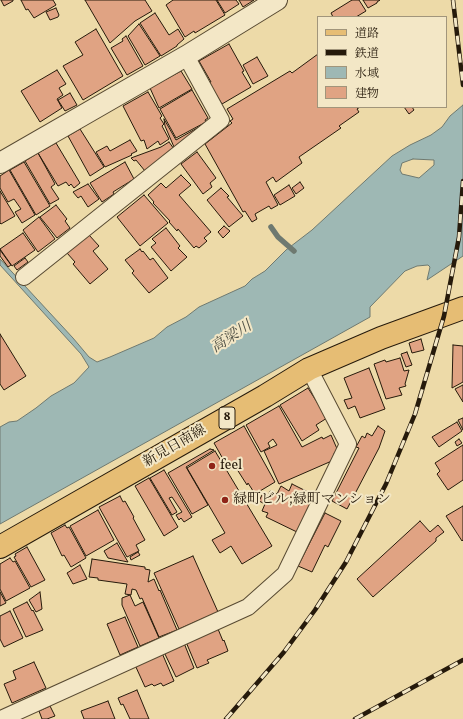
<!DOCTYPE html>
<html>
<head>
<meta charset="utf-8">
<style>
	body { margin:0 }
	#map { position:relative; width:463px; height:719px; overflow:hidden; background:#eddaa8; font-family:Vollkorn,"Noto Serif JP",serif }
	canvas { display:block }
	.legend { position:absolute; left:317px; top:16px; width:130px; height:92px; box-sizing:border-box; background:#f3e7c6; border:1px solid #a1957b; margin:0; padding:5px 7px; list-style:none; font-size:12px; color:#261a0b }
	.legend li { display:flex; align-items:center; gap:8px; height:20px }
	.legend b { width:20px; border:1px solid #a1957b }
</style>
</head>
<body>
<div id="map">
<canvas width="463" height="719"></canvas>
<ul class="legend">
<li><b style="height:5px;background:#e6bd74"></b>道路</li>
<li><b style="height:5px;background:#261a0b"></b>鉄道</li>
<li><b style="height:11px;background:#9eb8b4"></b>水域</li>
<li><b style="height:11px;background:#e0a383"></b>建物</li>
</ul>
</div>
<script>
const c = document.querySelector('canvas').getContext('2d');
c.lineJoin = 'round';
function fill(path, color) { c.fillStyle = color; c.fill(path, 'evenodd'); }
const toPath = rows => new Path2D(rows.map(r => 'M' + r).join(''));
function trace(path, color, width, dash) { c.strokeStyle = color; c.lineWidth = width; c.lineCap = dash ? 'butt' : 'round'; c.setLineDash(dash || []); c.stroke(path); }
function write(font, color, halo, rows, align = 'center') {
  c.font = font + ' Vollkorn,"Noto Serif JP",serif'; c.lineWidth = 4; c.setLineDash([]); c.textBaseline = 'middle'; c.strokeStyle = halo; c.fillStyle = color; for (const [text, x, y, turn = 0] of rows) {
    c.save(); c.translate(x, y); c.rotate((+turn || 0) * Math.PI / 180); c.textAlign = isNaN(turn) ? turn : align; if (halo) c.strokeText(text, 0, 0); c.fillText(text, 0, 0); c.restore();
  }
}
const water = toPath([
	[463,105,463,256,427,280,430,267,428,265,417,266,405,271,370,307,370,317,0,524,0,427,9,422,17,421,36,408,51,396,74,383,89,367,81,354,0,265,0,259,73,338,89,357,97,362,110,357,154,338,167,327,186,317,199,307,245,286,252,279,265,271,286,250,312,230,392,156,410,145,431,135,442,127,450,116,463,105],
	[413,159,434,160,434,165,419,178,402,174,400,170,402,163,413,159]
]);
fill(water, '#9eb8b4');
trace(water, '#6e7970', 1);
trace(toPath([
	[271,227,278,237,294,251]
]), '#6e7970', 5.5);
const building = toPath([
	[1,0,13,0,13,1,4,6,1,0],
	[21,0,53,0,56,5,34,18,28,9,26,10,21,0],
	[85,0,145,0,152,11,135,21,110,43,85,0],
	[173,0,216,0,225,15,195,33,194,31,185,37,166,5,173,0],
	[217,0,236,0,239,4,225,13,217,0],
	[239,0,254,0,243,7,239,0],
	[352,0,359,0,366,11,356,17,333,17,331,13,352,0],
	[363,0,380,0,377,2,377,3,368,8,363,0],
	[56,8,59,15,58,17,50,20,46,12,56,8],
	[155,13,169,35,178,29,184,39,177,45,177,46,161,56,140,23,155,13],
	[139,24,160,56,145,65,128,36,139,24],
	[96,29,123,76,83,100,63,66,83,55,75,42,96,29],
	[126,36,143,66,127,75,111,48,123,41,122,39,126,36],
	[229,44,244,71,242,72,251,87,222,104,209,83,211,82,199,61,229,44],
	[318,54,318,107,360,107,357,109,359,112,339,126,341,128,299,157,302,163,276,182,273,177,266,182,278,205,271,209,269,206,255,214,257,219,252,222,245,211,243,212,205,144,232,123,230,121,233,119,227,109,290,71,292,73,318,54],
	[257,57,268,76,253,84,243,65,257,57],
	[57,70,66,84,59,88,63,95,57,99,62,108,40,122,21,91,57,70],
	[181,71,192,89,159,108,150,88,181,71],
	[192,90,208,118,205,120,206,122,176,138,160,109,192,90],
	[148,92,162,116,160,118,164,124,162,126,169,139,160,145,158,141,147,149,144,140,141,141,123,106,148,92],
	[70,93,77,105,65,111,58,100,70,93],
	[404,107,412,107,414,110,409,114,404,107],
	[164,119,176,140,206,123,174,147,165,126,164,119],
	[80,129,104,167,90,176,68,136,80,129],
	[130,140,137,151,131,154,132,155,105,167,96,152,107,146,110,151,130,140],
	[169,142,174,149,145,171,136,160,134,161,131,158,161,147,169,142],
	[56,143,80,183,74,188,71,184,69,186,66,182,58,186,38,153,56,143],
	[197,152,216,178,210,183,212,187,203,194,181,164,197,152],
	[38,153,55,184,51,187,59,199,50,204,25,161,38,153],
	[24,162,50,206,36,215,10,170,24,162],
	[125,162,134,179,113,192,114,194,102,202,90,183,125,162],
	[9,170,35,215,22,223,15,212,21,209,14,199,8,202,0,188,0,176,9,170],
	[181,175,191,185,179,195,211,232,204,238,207,241,199,248,196,246,194,248,178,229,177,231,169,222,170,221,153,203,154,202,148,195,161,183,166,188,181,175],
	[300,182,304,188,296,194,292,188,300,182],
	[88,184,99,199,88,207,81,196,78,198,73,192,88,184],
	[289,185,295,196,280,205,274,195,289,185],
	[221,188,229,196,227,197,243,216,229,227,207,200,221,188],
	[0,191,15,216,1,224,0,223,0,191],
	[144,195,168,223,140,246,117,217,144,195],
	[56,205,67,219,65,221,70,228,57,238,40,217,56,205],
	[39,217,55,239,38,252,23,230,39,217],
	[224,226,230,231,223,238,218,232,224,226],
	[166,228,180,246,178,248,187,257,171,271,151,247,156,243,152,239,166,228],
	[23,233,35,250,12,266,0,249,23,233],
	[89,235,99,246,93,251,108,269,90,284,73,264,75,262,67,253,89,235],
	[140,249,142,252,143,251,150,260,153,258,168,278,149,293,132,273,134,271,125,260,140,249],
	[0,250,11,265,8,267,0,256,0,250],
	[25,258,28,262,17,270,14,266,25,258],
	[0,334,26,376,4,390,0,384,0,334],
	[421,339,424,350,412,353,409,343,421,339],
	[453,345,463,346,463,382,452,388,453,345],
	[407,352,412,365,406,367,401,354,407,352],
	[400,358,404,371,409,370,405,384,406,386,399,388,402,395,386,399,374,364,385,360,386,362,400,358],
	[369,368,385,409,360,418,355,406,348,409,344,400,352,398,344,378,369,368],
	[463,385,463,402,455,389,463,385],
	[308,388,327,418,316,425,319,430,302,441,280,405,308,388],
	[279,406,302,447,322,437,323,439,331,435,338,451,334,453,336,457,334,460,279,484,264,451,277,445,273,439,268,443,270,447,261,452,246,425,279,406],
	[463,418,463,430,458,420,463,418],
	[457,422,462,431,439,447,432,437,457,422],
	[244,426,275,482,255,494,248,483,247,485,233,463,227,466,214,443,244,426],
	[378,426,385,431,379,448,347,509,332,501,359,448,356,447,362,436,365,438,367,433,372,436,378,426],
	[459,439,462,443,457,446,455,442,459,439],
	[463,445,463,480,448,490,437,474,440,471,435,463,463,445],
	[210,449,214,450,186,467,208,505,192,514,168,473,210,449],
	[215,451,272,546,242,564,231,546,220,553,212,540,225,533,187,468,215,451],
	[164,470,192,517,184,522,181,518,179,520,176,515,182,512,172,497,169,498,177,512,172,515,150,478,164,470],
	[149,478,178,527,164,536,135,486,149,478],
	[292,484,316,496,299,533,266,517,268,513,262,511,265,504,259,501,263,493,268,496,270,491,277,494,281,486,289,491,292,484],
	[120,496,123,502,125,501,134,517,133,518,145,540,136,545,139,551,127,557,99,507,120,496],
	[463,506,463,540,462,541,446,516,463,506],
	[98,510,114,540,86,556,70,526,98,510],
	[325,513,341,521,328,547,325,545,312,572,298,566,325,513],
	[420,521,430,532,438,525,444,532,436,538,436,541,373,597,357,579,420,521],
	[65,525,67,528,69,527,86,558,71,567,64,555,62,556,51,533,65,525],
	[117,543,128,562,108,558,104,551,117,543],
	[27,547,45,580,31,587,14,557,16,556,15,554,27,547],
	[138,552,140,555,131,560,130,557,138,552],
	[193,556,218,612,179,629,154,573,193,556],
	[10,558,13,562,15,561,30,588,6,601,0,589,0,564,10,558],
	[92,559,145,567,145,569,150,570,148,582,154,579,159,591,160,590,177,630,159,637,142,598,140,599,136,590,132,589,131,595,125,594,127,584,98,580,98,578,89,577,92,559],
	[80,565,87,579,73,584,67,573,80,565],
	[0,592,6,603,0,606,0,592],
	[40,592,42,609,36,612,29,600,40,592],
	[130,595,135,606,143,602,159,638,140,646,122,605,122,598,130,595],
	[27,602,32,611,33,610,43,630,26,637,13,609,27,602],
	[10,611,23,638,4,647,0,639,0,616,10,611],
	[125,617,138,647,120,655,107,624,125,617],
	[218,629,223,641,224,640,228,651,207,660,209,663,197,668,186,642,218,629],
	[184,643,194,668,176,677,164,652,184,643],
	[162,653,174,681,163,686,161,683,154,686,152,684,145,687,135,665,162,653],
	[34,662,46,688,12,703,4,684,16,679,13,671,34,662],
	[137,690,149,719,130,719,123,704,121,705,118,698,137,690],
	[108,701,115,719,84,719,81,711,108,701],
	[50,706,55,716,47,719,42,719,39,711,50,706]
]);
fill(building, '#e0a383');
trace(building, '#261a0b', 1);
const minor = toPath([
	[24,277,221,120,186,56],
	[1,719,248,607,285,574,348,444,309,369]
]);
const tertiary = toPath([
	[0,163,186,56,277,0]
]);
const primary = toPath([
	[0,547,265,396,309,369,381,338,463,308]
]);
trace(minor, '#584a32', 18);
trace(tertiary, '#584a32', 22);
trace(primary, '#261a0b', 24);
trace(minor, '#f3e7c6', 16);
trace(tertiary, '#f3e7c6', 20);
trace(primary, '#e6bd74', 22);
const rail = toPath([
	[453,0,463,85],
	[226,719,284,652,315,610,346,562,386,484,415,414,444,316,459,237,463,181],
	[355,719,463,660]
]);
trace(rail, '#261a0b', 4.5);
trace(rail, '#f3e7c6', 3, [9]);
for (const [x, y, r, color] of [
	[212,466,4,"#8f2418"],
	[225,500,4,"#8f2418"]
]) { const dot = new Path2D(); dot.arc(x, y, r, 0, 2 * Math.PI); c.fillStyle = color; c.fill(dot); trace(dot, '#f3e7c6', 1.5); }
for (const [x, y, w] of [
	[227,418,16]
]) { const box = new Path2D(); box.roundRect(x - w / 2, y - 11, w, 22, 3); c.fillStyle = '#f3e7c6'; c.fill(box); trace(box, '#261a0b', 1); }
write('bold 13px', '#261a0b', null, [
	["8",227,418]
]);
write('14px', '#261a0b', '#f3e7c6', [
	["新見日南線",175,447,-30]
]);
write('14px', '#261a0b', '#f3e7c6', [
	["feel",220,466],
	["緑町ビル;緑町マンション",233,500]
], 'left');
write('italic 15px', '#505146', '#f3e7c6', [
	["高梁川",232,338,-33]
]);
</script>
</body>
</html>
